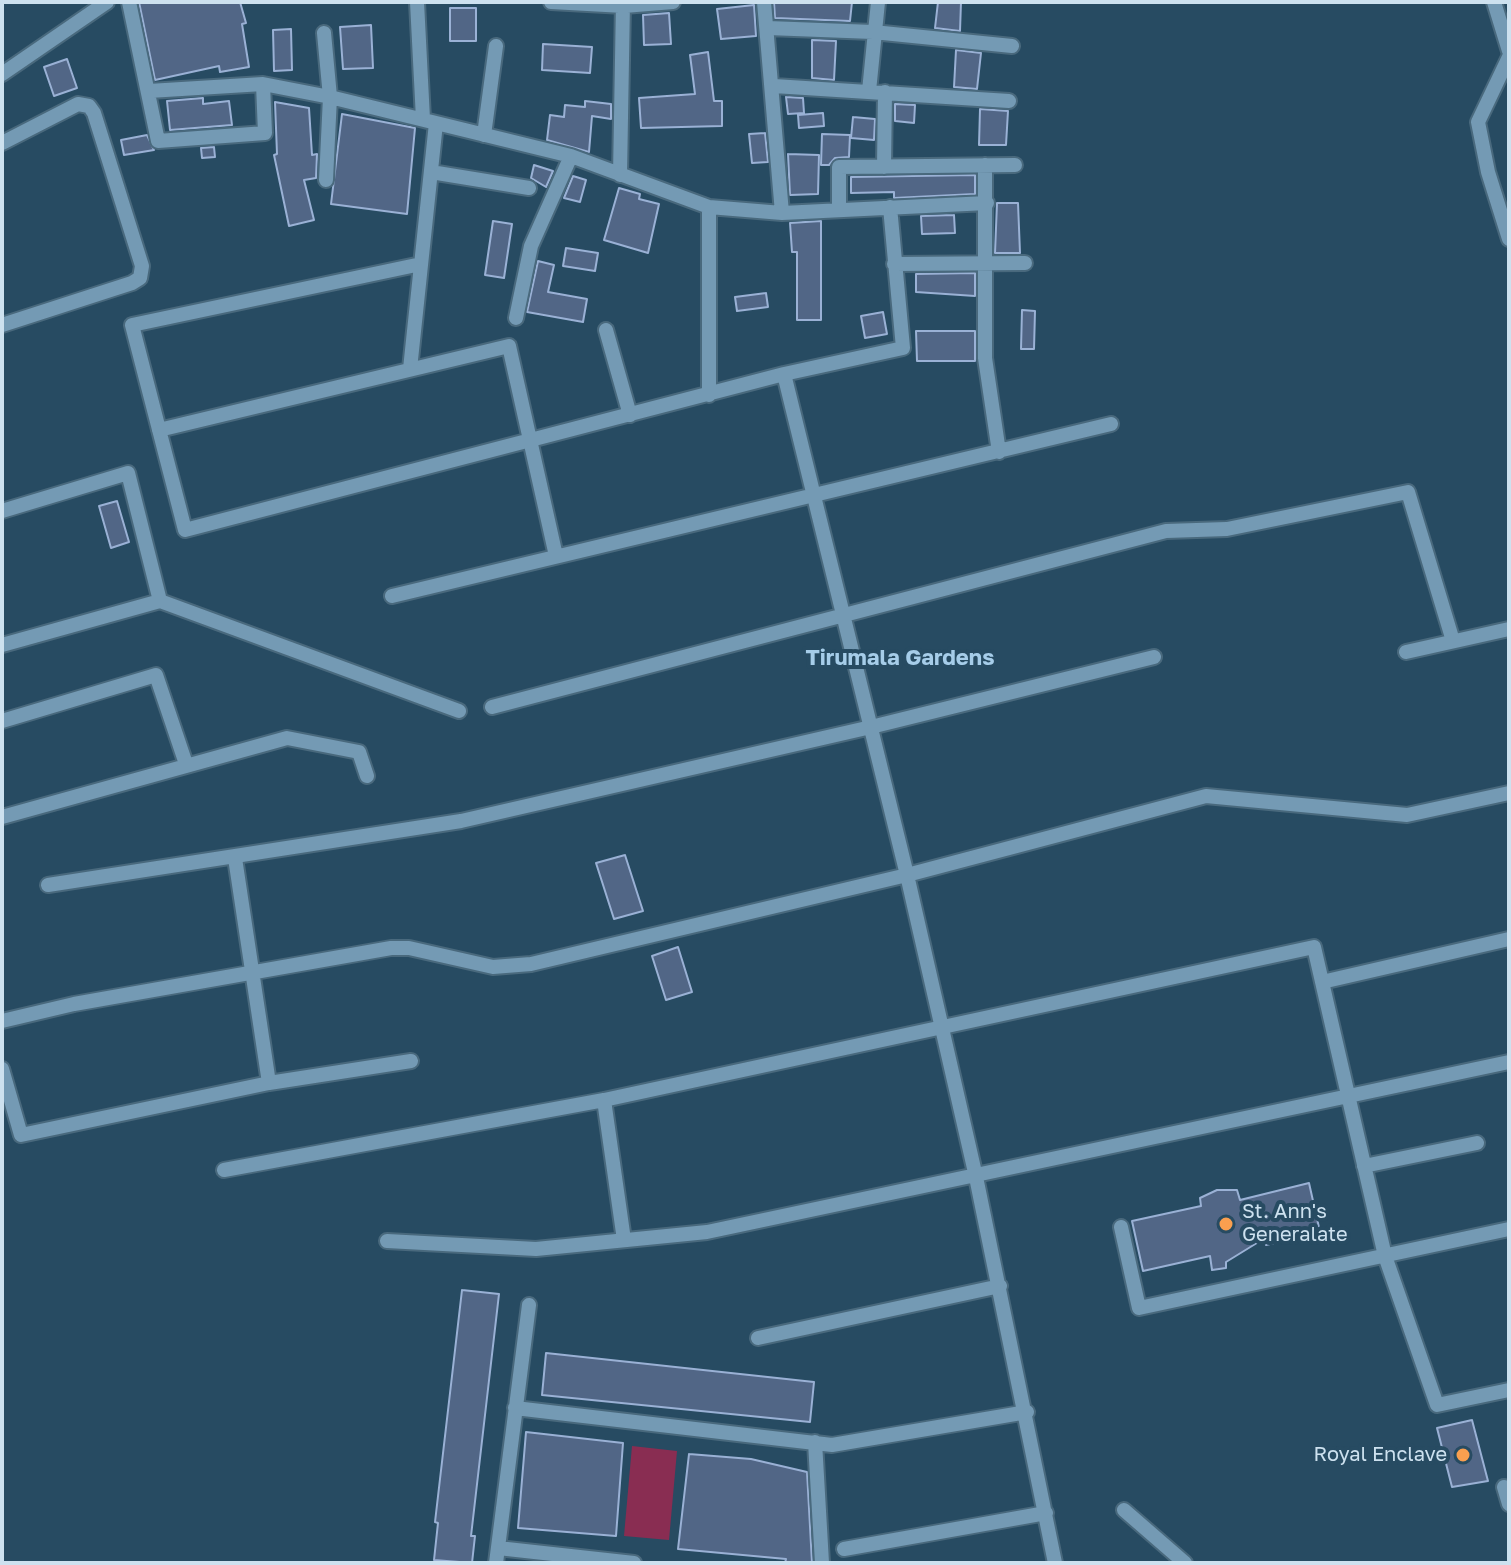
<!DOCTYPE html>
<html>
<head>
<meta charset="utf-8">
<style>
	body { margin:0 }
	#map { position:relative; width:1511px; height:1565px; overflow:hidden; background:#274b62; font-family:"Golos Text",sans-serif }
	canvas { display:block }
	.frame { position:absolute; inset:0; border:4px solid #cde1ef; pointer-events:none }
</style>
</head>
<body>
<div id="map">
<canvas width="1511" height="1565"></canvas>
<div class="frame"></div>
</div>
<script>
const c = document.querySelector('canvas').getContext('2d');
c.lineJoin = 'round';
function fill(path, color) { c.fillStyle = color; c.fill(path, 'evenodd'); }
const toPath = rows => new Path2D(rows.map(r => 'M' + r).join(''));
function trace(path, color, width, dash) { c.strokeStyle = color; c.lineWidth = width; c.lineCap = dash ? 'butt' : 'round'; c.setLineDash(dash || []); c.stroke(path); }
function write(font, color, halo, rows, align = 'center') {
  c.font = font + ' "Golos Text",sans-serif'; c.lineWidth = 8; c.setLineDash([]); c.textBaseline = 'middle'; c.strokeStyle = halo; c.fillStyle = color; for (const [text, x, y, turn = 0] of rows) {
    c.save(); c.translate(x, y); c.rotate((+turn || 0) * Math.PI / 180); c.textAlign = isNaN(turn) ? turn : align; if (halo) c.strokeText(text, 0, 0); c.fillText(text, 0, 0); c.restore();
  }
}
fill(toPath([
	[632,1446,677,1451,669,1540,624,1536]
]), '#892d52');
const building = toPath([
	[139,2,240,2,246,23,242,24,249,67,220,72,219,66,155,80,139,2],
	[774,2,852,2,850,21,775,18,774,2],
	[938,2,961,2,960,31,935,28,938,2],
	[754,5,756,36,721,39,717,9,754,5],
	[450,8,476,8,476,41,450,41,450,8],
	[669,13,671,44,644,45,643,15,669,13],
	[371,25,373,68,343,69,340,27,371,25],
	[291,29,292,70,274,71,273,30,291,29],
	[812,40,836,41,834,80,812,78,812,40],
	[543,44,592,47,590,73,542,70,543,44],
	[956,50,981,53,977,89,954,87,956,50],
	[708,52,714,101,722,101,722,126,641,128,639,98,695,94,690,55,708,52],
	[67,59,77,88,54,96,44,67,67,59],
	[786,97,803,98,804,113,788,114,786,97],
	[203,98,203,104,229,101,232,125,170,130,167,101,203,98],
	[585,101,611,104,611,119,592,116,589,152,547,140,550,115,564,117,565,105,585,107,585,101],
	[275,102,309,108,312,155,317,154,316,178,304,180,314,220,289,226,274,155,277,154,275,102],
	[895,104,915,105,914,123,895,121,895,104],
	[980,109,1008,111,1006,145,979,145,980,109],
	[823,113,824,126,799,128,798,115,823,113],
	[342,114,415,128,407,214,331,204,342,114],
	[853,117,875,119,874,140,851,138,853,117],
	[765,133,768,162,752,163,749,134,765,133],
	[822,134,850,135,849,157,835,158,829,165,821,165,822,134],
	[147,135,154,150,124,155,121,140,147,135],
	[214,147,215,157,202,158,201,148,214,147],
	[788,154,819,155,818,194,790,195,788,154],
	[534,165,553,171,546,187,531,178,534,165],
	[975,175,975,194,894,198,894,192,851,193,851,177,975,175],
	[573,176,586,180,580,202,564,198,573,176],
	[619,188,640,194,639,199,659,204,648,253,604,240,619,188],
	[997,203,1018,203,1020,253,995,253,997,203],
	[954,215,955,233,922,234,921,216,954,215],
	[493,221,512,224,504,278,485,275,493,221],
	[821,221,821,320,797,320,797,252,792,252,790,223,821,221],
	[566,248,598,253,595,271,563,266,566,248],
	[538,261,554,265,548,292,587,299,583,322,527,312,538,261],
	[975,273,975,296,916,292,916,274,975,273],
	[766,293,768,307,737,311,735,297,766,293],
	[1022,310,1035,311,1034,349,1021,349,1022,310],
	[883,312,887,334,865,338,861,316,883,312],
	[916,331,975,331,975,361,917,361,916,331],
	[117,501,129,542,111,548,99,506,117,501],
	[625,855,643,911,614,919,596,863,625,855],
	[678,947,692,992,666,1000,652,956,678,947],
	[1309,1183,1320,1232,1266,1245,1265,1238,1226,1262,1226,1268,1212,1270,1210,1256,1143,1271,1132,1221,1201,1206,1200,1198,1217,1190,1237,1190,1240,1200,1309,1183],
	[462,1290,499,1294,471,1536,475,1536,472,1563,434,1560,438,1523,435,1522,462,1290],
	[546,1353,814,1382,810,1422,542,1395,546,1353],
	[1472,1420,1488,1481,1452,1487,1437,1428,1472,1420],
	[526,1432,623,1443,616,1536,518,1528,526,1432],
	[689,1454,751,1459,807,1472,812,1563,785,1563,786,1559,678,1549,689,1454]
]);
fill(building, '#516686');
trace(building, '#9ab1d5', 2);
const minor = toPath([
	[129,2,158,141,265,133,263,84],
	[417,2,423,119],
	[551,2,624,6,673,2],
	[764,2,782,213],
	[1494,2,1509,51],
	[768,28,873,32,1012,46],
	[324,33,330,97,326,180],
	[1509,57,1478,122,1488,172,1509,239],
	[2,74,107,2],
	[774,86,1009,101],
	[149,91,263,84,330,97,571,156,709,207,782,213,987,203],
	[869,91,878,2],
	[484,135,496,46],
	[2,143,78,104,89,106,94,113,142,266,140,278,132,283,2,325],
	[985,165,985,358,999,452],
	[884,167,885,92],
	[431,172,529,188],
	[620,175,623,2],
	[709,207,709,395],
	[839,209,839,167,1015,165],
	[421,264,132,325,185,530,784,374,903,348,890,207],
	[894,264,1025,263],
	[516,318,531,246,571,156],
	[606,330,630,415],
	[410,369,436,123],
	[784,374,907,875,976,1177,1055,1563],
	[159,430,509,346,556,556],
	[2,511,128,473,160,601],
	[392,596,1111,424],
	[2,645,160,601,459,711],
	[1406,652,1509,629],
	[492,707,1166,531,1227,529,1408,492,1453,641],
	[2,721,156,675,186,764],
	[2,817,287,738,359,752,367,776],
	[48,885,461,821,871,727,1154,657],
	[1322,982,1509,939],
	[2,1021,74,1004,391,948,409,948,493,967,531,964,907,875,1206,796,1407,815,1509,793],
	[2,1069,21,1135,269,1083,235,858],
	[269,1083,411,1061],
	[604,1100,624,1240],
	[1364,1166,1477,1143],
	[224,1170,604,1100,1314,947,1385,1256,1437,1405,1509,1390],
	[1121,1227,1139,1308,1509,1229],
	[387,1241,536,1249,707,1232,1509,1062],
	[758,1338,1000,1286],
	[515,1408,832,1445,1027,1412],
	[815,1442,822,1563],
	[1504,1487,1509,1504],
	[1124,1510,1185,1563],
	[498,1548,634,1563],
	[844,1549,1046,1513],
	[496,1563,529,1305]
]);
trace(minor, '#49697d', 18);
trace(minor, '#749ab4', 14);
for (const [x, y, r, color] of [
	[1226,1224,8,"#fa9f4f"],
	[1463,1455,8,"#fa9f4f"]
]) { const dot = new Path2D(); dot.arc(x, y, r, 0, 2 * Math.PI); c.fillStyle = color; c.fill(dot); trace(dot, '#274b62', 3); }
write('20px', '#cde1ef', '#274b62', [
	["St. Ann's",1242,1212],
	["Generalate",1242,1235],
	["Royal Enclave",1447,1455,"right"]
], 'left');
write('bold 22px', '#a6cde9', '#274b62', [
	["Tirumala Gardens",900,658]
]);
</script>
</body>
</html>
